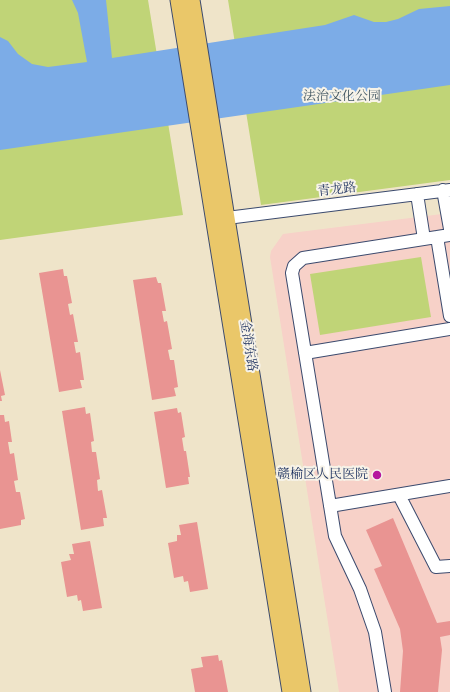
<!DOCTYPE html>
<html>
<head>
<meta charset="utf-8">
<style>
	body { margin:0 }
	canvas { display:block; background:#efe4c9 }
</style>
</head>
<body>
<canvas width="450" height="692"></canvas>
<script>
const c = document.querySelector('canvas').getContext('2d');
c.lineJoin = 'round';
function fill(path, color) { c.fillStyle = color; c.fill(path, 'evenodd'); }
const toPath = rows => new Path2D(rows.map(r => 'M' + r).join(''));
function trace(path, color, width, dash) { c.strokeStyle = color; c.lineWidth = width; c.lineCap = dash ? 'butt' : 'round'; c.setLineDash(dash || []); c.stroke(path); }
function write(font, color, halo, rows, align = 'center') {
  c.font = font + ' "IM FELL French Canon","Noto Serif SC",serif'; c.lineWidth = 4; c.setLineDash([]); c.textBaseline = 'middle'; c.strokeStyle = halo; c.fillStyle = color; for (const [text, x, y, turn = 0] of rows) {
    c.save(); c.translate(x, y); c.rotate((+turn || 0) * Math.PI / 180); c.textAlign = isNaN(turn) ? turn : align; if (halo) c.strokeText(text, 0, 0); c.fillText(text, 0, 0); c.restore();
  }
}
fill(toPath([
	[450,213,450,692,339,692,270,257,271,251,283,234]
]), '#f7d1c8');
fill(toPath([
	[0,0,148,0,183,215,0,240],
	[228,0,450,0,450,180,261,205],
	[421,257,431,317,320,335,310,274]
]), '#c0d477');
fill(toPath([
	[72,0,106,0,112,58,325,25,354,15,374,22,386,22,398,19,419,9,450,6,450,85,0,150,0,37,8,41,18,54,32,64,48,67,87,62,78,13]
]), '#7cace7');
fill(toPath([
	[63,269,64,276,67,276,72,303,68,304,70,315,73,314,78,342,74,342,76,353,80,352,84,380,80,380,82,388,59,392,39,273],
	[156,277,158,283,161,283,166,311,162,311,164,322,167,321,172,349,168,350,170,360,174,360,178,387,174,388,176,396,152,400,133,280],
	[0,370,5,395,1,396,2,401,0,401],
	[85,407,86,414,90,413,94,441,91,442,92,452,96,452,100,479,97,480,98,491,102,490,107,518,103,518,104,526,81,530,62,411],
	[177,408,178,413,181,412,185,437,182,438,184,451,186,451,190,477,188,477,189,484,166,488,154,412],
	[0,415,4,415,5,422,9,421,12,442,8,442,10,454,14,453,18,480,14,481,16,492,20,492,25,519,21,520,21,525,0,529],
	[393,518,437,623,450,621,450,635,440,637,442,650,438,692,400,692,403,651,400,629,374,569,382,566,366,530],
	[197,522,208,589,190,592,188,581,184,582,183,576,174,578,168,543,177,541,177,535,181,535,179,525],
	[90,541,102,608,83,611,81,600,78,601,77,595,67,597,61,562,71,560,69,554,74,554,72,544],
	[218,655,219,661,222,660,228,692,195,692,191,669,203,667,201,657]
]), '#e99492');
const minor = toPath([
	[443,190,450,229],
	[417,194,424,239],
	[227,218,450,190],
	[437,237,450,316],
	[305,353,450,329],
	[399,495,436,567,450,566],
	[330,506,450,486],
	[385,692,375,632,360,589,335,536,292,273,294,266,303,258,450,235]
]);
const major = toPath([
	[178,0,290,692],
	[192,0,303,692]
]);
trace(minor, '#3b4a6e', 14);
trace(major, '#3b4a6e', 17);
trace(minor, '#fff', 12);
trace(major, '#eac769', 15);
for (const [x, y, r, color] of [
	[377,475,5,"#b5179e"]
]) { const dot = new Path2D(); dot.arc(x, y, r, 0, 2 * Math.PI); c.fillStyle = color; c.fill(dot); trace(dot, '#f7f3e8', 1.5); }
write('13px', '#445864', '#f7f3e8', [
	["法治文化公园",342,97]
]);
write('13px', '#1b2f5e', '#f7f3e8', [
	["青龙路",337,190,-7],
	["金海东路",248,346,81]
]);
write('13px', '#1b2f5e', '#f7f3e8', [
	["赣榆区人民医院",368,475]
], 'right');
</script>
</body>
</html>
